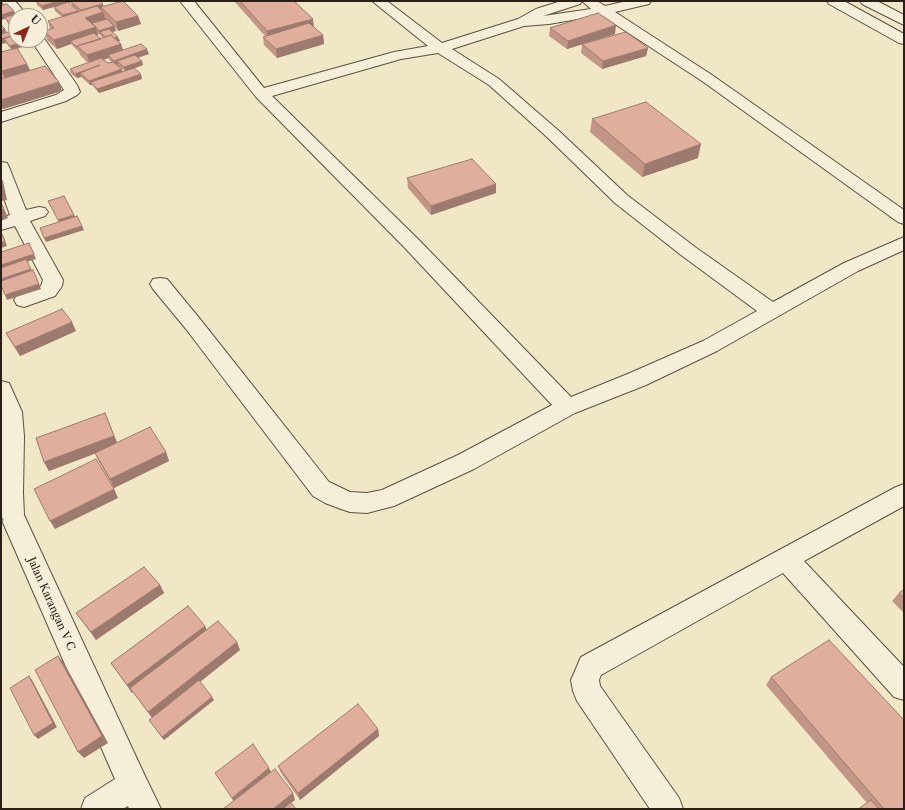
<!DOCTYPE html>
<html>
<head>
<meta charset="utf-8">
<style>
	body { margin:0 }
	#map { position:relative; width:905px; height:810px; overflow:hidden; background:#f0e7c6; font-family:"Libre Caslon Text",serif }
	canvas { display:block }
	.frame { position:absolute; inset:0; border:2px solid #2a1e15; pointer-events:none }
	.north { position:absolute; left:8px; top:8px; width:40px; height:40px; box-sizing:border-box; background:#f5efda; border:1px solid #a49b8b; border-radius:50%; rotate:44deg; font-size:11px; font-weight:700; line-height:16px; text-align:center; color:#2a1e15 }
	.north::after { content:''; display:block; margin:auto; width:14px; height:18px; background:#8f2418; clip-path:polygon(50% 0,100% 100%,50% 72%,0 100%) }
</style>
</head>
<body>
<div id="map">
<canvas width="905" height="810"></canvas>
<div class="frame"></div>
<div class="north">U</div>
</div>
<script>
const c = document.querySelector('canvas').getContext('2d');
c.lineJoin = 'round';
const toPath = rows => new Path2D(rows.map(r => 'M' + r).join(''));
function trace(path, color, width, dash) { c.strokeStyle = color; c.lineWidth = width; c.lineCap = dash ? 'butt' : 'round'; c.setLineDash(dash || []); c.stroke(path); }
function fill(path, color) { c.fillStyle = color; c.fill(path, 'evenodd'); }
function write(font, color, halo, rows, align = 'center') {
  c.font = font + ' "Libre Caslon Text",serif'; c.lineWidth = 3; c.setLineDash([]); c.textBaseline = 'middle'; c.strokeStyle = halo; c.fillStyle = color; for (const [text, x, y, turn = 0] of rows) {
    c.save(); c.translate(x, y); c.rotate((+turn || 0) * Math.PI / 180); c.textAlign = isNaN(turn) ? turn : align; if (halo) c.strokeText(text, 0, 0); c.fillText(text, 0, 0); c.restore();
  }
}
const minor = toPath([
	[1,1,15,1,28,16,16,16,16,19,1,1],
	[180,1,194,1,264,88,394,52,428,46,372,1,387,1,442,43,518,19,536,9,561,1,597,1,605,6,627,1,651,1,649,4,615,12,712,75,904,210,904,224,898,222,702,81,601,15,549,24,524,26,452,49,499,79,559,131,627,195,695,247,773,302,844,263,904,237,904,250,858,271,717,351,646,385,575,413,474,469,394,506,367,513,350,512,341,509,325,503,313,496,186,329,153,289,150,284,153,279,160,278,167,279,200,319,329,482,350,492,367,493,382,490,458,455,552,405,405,248,256,97,180,1],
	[582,1,591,9,543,16,580,4,582,1],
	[438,53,489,85,547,137,615,203,681,255,757,311,703,341,630,373,571,397,419,240,272,96,401,59,438,53],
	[827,1,844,1,904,34,904,44,899,43,829,4,827,1],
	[860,1,877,1,904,15,904,25,862,4,860,1],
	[40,36,43,37,77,85,80,92,77,95,66,101,1,122,1,112,56,95,64,90,31,40,40,40,40,36],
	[1,162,7,163,9,167,26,210,39,207,45,208,48,212,45,216,30,221,63,280,62,286,55,296,24,307,17,305,14,300,17,295,41,286,43,280,15,226,1,230,1,218,10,215,1,190,1,162],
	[1,381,9,383,22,412,24,436,23,493,24,515,144,774,161,809,129,809,128,806,123,809,81,809,85,798,115,779,1,518,1,381],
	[904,484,904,506,804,561,904,667,904,700,894,697,783,573,601,675,599,680,600,686,679,798,683,809,650,809,577,701,573,691,571,680,581,657,896,487,904,484]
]);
trace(minor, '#5c5041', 2);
fill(minor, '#f5efda');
fill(toPath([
	[36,1,71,2,68,3,72,6,71,2,104,6,138,16,141,24,118,31,115,27,116,31,112,32,120,41,118,41,121,44,123,50,149,54,138,57,143,65,134,68,142,79,99,93,93,86,92,85,90,85,81,77,77,78,71,74,70,69,88,63,80,55,79,52,71,44,57,49,47,40,44,31,50,29,48,21,62,17,55,11,54,7,43,10,37,5],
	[98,33,103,38,101,39,97,36,98,35],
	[109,58,109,60,112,62,108,63,103,60],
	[118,64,118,66,125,71,123,72,117,65],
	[234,1,294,1,313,27,323,35,324,44,277,58,264,45,263,37,265,36],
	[1,5,14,11,16,16,16,27,11,28,5,18,1,20],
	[1,25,6,33,16,40,33,40,34,43,17,49,30,70,62,91,3,109,1,107,1,73,3,78,4,78,1,73,1,52,11,49,6,43,1,44],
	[550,28,615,34,567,49,549,36],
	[582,44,648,48,646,56,602,69,581,53],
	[592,119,698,158,642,177,590,132],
	[407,178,496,193,431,215,408,188],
	[76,331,20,356,11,342,6,333],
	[109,422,117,443,166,452,169,461,114,488,99,462,95,453,49,471,44,462],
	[160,585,164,593,96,640,76,613],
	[904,589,904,613,892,601,899,593],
	[207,629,240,650,200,682,212,697,214,700,164,740,149,720,152,718,133,692,132,693,111,663],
	[771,677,904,809,858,809,867,803,766,685],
	[378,729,379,736,300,800,281,773,278,766]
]), '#c19687');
fill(toPath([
	[58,1,71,1,71,2,43,10,42,6],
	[103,4,104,8,101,7,101,9,82,15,81,10],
	[14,11,15,16,1,20,1,15],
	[78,11,79,15,65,20,63,15],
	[103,12,106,21,93,25,85,18],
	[138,16,141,24,118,31,116,22],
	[313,19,314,28,268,40,267,31],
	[16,22,16,27,11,28,9,24],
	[616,25,615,34,567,49,568,41],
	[114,26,116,31,102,34,99,32,100,35,99,31],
	[96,27,98,35,73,44,70,41,71,44,57,49,54,40],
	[5,29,7,34,1,35,1,30],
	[323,35,324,44,277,58,276,49],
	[11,36,4,39,6,43,1,44,1,39],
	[118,37,120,41,110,44,109,40],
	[29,40,33,40,34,43,12,50,10,46],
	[121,44,124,53,108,55,109,58,90,64,87,55],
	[648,48,646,56,602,69,603,61],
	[147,49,149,54,120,64,117,61,118,64,116,65,114,61],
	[142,61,143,65,125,72,124,67],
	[27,64,31,72,5,79,2,71],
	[100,65,80,73,81,77,77,78,75,74],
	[122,69,123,73,91,82,92,85,90,85,89,81],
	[1,73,4,81,1,82],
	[141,74,142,79,99,93,97,89],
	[59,82,62,91,3,109,1,105,1,100],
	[701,144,698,158,642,177,645,164],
	[1,177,3,181,7,200,1,201],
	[496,184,496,193,431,215,431,206],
	[1,202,8,218,1,221],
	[74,215,76,219,59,225,58,220],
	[82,226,84,230,46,242,44,238],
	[3,235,7,246,1,248,1,243],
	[34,254,36,259,1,270,1,265],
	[31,269,33,274,3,283,1,279],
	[33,270,41,289,7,300,5,295],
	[72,322,76,331,20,356,15,347],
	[105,413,118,445,49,471,44,462],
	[166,452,169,461,114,488,110,479],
	[114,489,118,498,55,529,50,521],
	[1,516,4,520,1,522],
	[160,585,164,593,96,640,91,632],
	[205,626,209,634,130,688,133,692,132,693,127,685],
	[237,642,240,650,153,719,148,712],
	[58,656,64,663,108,743,84,758,78,752],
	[29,676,32,680,57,727,38,739,34,735],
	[212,697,214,700,164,740,162,737],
	[378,729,379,736,300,800,298,793],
	[269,768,271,772,233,801,232,798],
	[293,793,295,800,284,809,273,809]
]), '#9d7a6e');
const building = toPath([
	[36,1,58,1,42,6,36,1],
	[76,1,100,1,103,4,81,10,71,2,76,1],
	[123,1,138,16,116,22,101,7,123,1],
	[240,1,294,1,313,19,267,31,240,1],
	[68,2,78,11,63,15,54,7,68,2],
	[7,4,14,11,1,15,1,5,7,4],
	[97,6,103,12,85,18,96,27,54,40,44,31,54,28,48,21,97,6],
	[598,13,616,25,568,41,550,28,598,13],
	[17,14,19,16,16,16,16,22,9,24,5,17,17,14],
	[107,19,114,26,99,31,96,27,92,23,107,19],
	[309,23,323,35,276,49,263,37,309,23],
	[1,25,5,29,1,30,1,25],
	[109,29,118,37,114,38,111,35,106,37,99,32,109,29],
	[16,30,16,40,29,40,10,46,4,39,11,36,1,39,1,34,16,30],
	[626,32,648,48,603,61,582,44,626,32],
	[94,33,101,39,77,46,77,47,70,41,94,33],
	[111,35,121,44,87,55,77,46,111,35],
	[141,44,147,49,114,61,108,55,141,44],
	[17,48,27,64,2,71,1,70,1,52,17,48],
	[135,55,142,61,124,67,117,61,135,55],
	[101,58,108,63,113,62,122,69,89,81,80,73,100,65,75,74,70,69,101,58],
	[45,66,59,82,1,100,1,79,45,66],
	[134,68,141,74,97,89,91,82,134,68],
	[646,102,701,144,645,164,592,119,646,102],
	[472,159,496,184,431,206,407,178,472,159],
	[1,183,2,190,1,191,1,183],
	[64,196,74,215,58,220,48,201,64,196],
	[1,203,4,209,1,210,1,203],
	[77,216,82,226,44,238,40,228,77,216],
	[1,232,5,241,1,243,1,232],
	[29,243,34,254,1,265,1,252,29,243],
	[26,259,31,269,1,279,1,268,26,259],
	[33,270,39,284,5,295,1,285,1,281,33,270],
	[62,309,72,322,15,347,6,333,62,309],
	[105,413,114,436,44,462,36,438,105,413],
	[150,427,166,452,110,479,95,453,150,427],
	[96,459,114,489,50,521,34,489,96,459],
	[144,567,160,585,91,632,76,613,144,567],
	[904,589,904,598,899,593,904,589],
	[188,606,205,626,127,685,111,663,188,606],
	[218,621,237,642,148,712,130,688,218,621],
	[829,640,904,720,904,809,884,809,771,677,829,640],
	[58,656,102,736,78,752,35,670,58,656],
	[29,676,53,723,34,735,10,688,29,676],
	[199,680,212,697,162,737,149,720,199,680],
	[358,704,378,729,298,793,278,766,358,704],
	[253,744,269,768,232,798,215,773,253,744],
	[275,769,293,793,273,809,223,809,275,769],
	[871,800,879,809,858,809,871,800],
	[292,804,296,809,286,809,292,804]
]);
fill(building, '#e0ae9d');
trace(building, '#9d7a6e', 1);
write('11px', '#2a1e15', '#f5efda', [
	["Jalan Karangan V C",51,604,66]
]);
</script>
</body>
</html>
